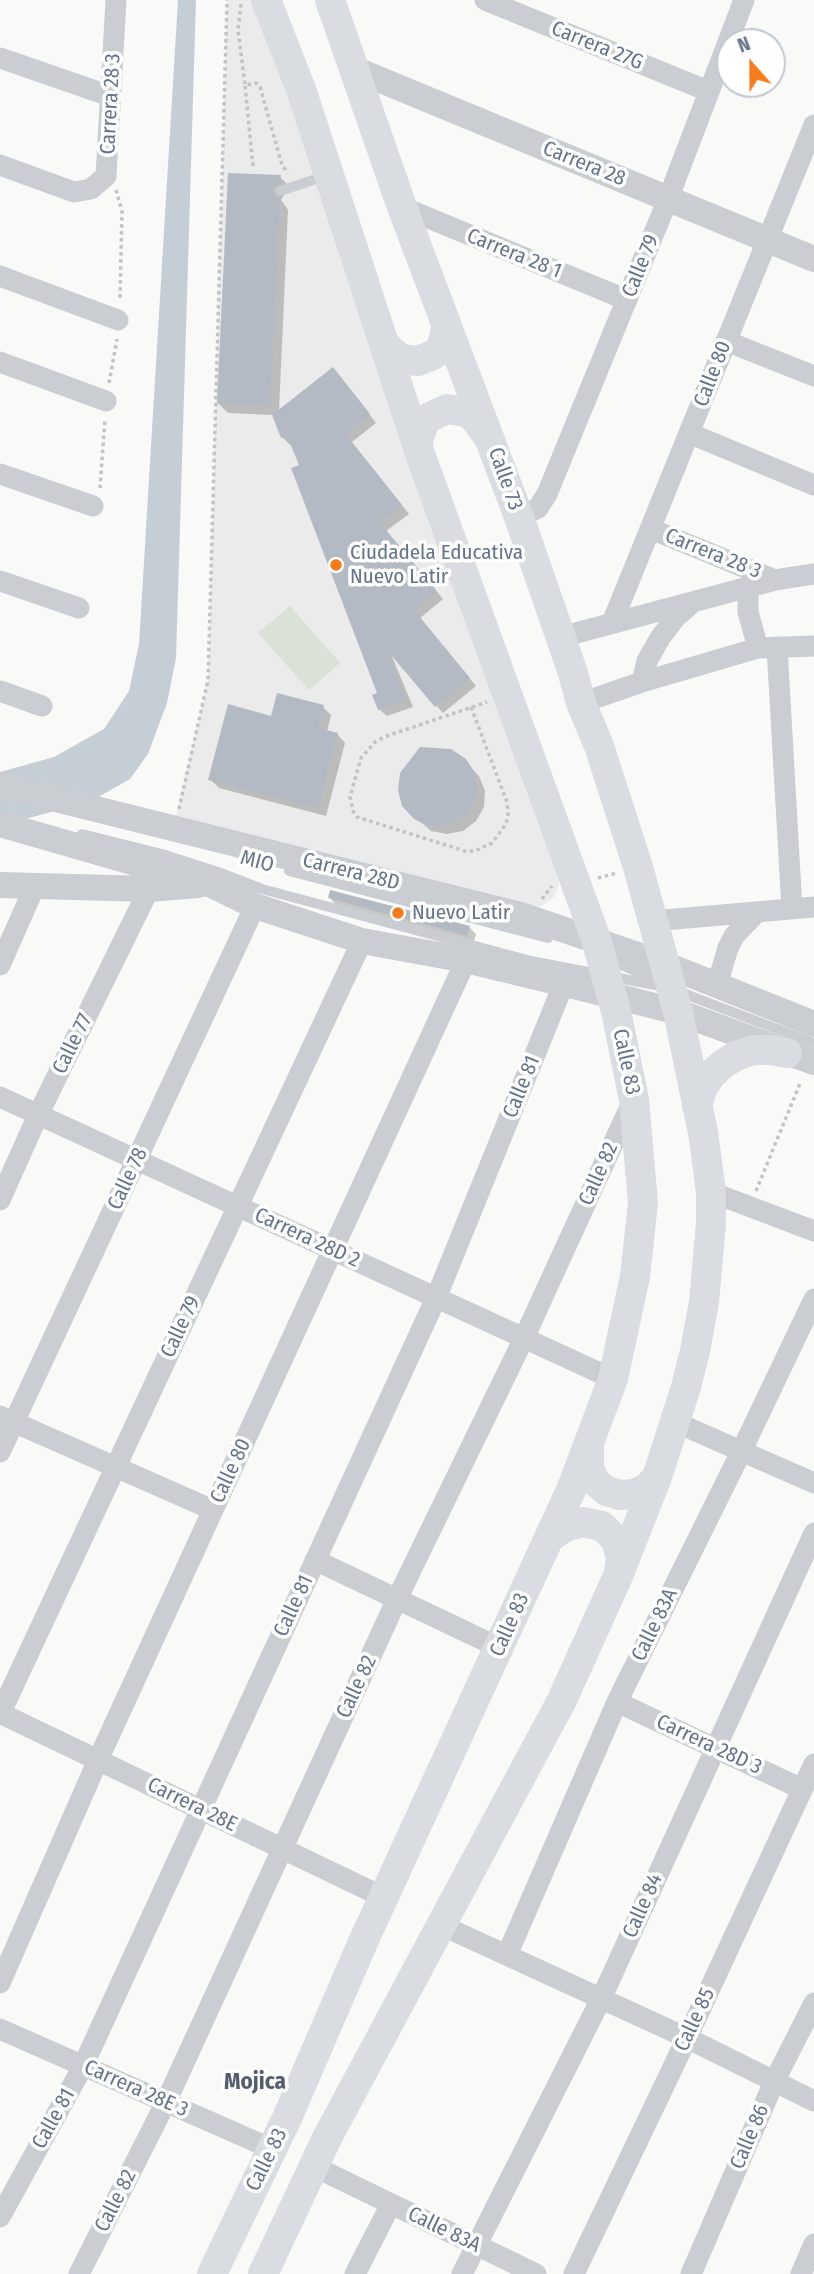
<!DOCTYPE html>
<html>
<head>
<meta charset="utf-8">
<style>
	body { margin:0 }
	#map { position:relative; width:814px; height:2274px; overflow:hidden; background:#f9faf7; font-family:"Fira Sans Condensed",sans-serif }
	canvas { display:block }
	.north { position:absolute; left:716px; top:28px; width:70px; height:70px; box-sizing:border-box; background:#fff; border:2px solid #c1c7d1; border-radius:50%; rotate:339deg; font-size:19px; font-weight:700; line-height:28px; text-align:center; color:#65738c }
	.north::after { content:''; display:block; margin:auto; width:24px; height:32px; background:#f67c1b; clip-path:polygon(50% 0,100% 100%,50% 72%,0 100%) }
</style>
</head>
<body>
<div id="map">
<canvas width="814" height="2274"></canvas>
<div class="north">N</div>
</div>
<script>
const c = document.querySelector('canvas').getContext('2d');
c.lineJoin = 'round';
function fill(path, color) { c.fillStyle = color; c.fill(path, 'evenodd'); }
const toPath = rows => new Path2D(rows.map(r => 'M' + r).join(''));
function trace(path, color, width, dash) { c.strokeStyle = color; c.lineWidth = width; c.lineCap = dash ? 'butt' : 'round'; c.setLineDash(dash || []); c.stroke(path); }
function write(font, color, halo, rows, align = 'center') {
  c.font = font + ' "Fira Sans Condensed",sans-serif'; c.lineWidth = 7; c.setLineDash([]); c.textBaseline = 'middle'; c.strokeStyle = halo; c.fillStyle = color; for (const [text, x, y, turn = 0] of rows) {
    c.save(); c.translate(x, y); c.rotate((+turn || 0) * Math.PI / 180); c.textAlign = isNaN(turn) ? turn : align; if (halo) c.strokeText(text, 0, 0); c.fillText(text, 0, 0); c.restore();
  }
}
fill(toPath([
	[227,0,266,0,561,867,559,885,554,897,535,910,173,828,208,680]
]), '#eaebea');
fill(toPath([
	[290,606,340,663,309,690,258,633]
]), '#dae2d8');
fill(toPath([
	[178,0,196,0,176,658,167,703,148,754,130,779,91,801,0,826,0,772,54,757,104,729,129,691,139,644]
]), '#c6ced5');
fill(toPath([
	[229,175,280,177,289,186,281,200,288,210,279,411,340,377,376,423,352,442,409,514,386,531,443,599,420,618,476,686,443,713,391,654,413,707,387,716,379,709,379,694,292,444,290,445,282,437,273,415,228,413,219,404],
	[323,707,331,715,327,732,337,734,345,743,326,816,219,788,210,779,272,718],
	[458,755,479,776,485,791,484,807,476,821,463,831,447,834,431,831,409,812],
	[330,898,469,927,476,934,474,941,336,905]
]), '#0003');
fill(toPath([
	[228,173,281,175,280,183,275,185,272,190,274,196,280,199,270,406,217,404],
	[333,367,370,414,345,434,402,505,380,523,437,591,414,610,470,678,435,707,386,649,406,699,378,710,372,695,377,693,291,468,299,465,287,436,281,438,272,415],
	[277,693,324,705,318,728,338,733,317,808,208,780,228,704,271,716],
	[420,747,451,749,466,759,475,773,477,789,473,806,461,818,454,823,446,825,429,826,414,819,402,806,398,790,400,773],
	[330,890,470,926,467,936,328,898]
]), '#b4bac3');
trace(toPath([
	[241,4,238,30,245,85],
	[253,166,245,85,256,83,260,87,282,165,288,173],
	[116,190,122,211,120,300],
	[109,383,117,339],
	[100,488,105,419],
	[471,707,507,802,508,815,506,824,492,843,475,851,465,851,357,817,353,811,350,797,361,758,375,742,384,737,487,702],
	[179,809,208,680,227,0],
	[598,878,617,873],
	[542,899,552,886],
	[756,1191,801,1081]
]), '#c1c3c6', 3.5, [3.5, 3.5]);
trace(toPath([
	[280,191,328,175],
	[82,834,162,854,218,872,262,889,531,961,655,985],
	[289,871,548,938],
	[606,958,693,997,814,1043]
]), '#cacdd2', 10);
trace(toPath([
	[485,0,708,91],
	[0,58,110,96],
	[0,165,74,192,91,189,106,176,116,0],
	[402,207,627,300],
	[0,276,118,320],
	[726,341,814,376],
	[0,362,106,401],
	[691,434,814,485],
	[0,474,93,506],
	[519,517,538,508,547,494,668,199,744,0],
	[651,529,775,580],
	[0,581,79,608],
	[748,587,748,612,758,648],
	[612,623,814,125],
	[561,637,775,580,814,574],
	[777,647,792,909],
	[642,682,647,661,660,638,676,617,690,605],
	[0,691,42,706],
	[581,703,642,682,758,648,814,646],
	[652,921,814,907],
	[0,965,35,886],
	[717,985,728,948,734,936,757,912],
	[0,1097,613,1379],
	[711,1192,814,1231],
	[0,1200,38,1115,149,889],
	[0,1416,213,1510],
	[675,1422,814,1483],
	[0,1452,255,906],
	[315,1560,500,1648],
	[617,1702,802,1789],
	[0,1713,385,1898],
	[0,1714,362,941],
	[441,1925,687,2038,814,2101],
	[507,1955,617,1702,741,1452,814,1299],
	[0,1983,98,1760,466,960],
	[0,2029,272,2149],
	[313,2166,536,2274],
	[0,2217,83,2066,436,1298,564,983],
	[79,2274,166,2102,397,1599,524,1338,623,1122,634,1100],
	[355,2274,391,2204],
	[462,2274,601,1999,814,1533],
	[574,2274,687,2038,814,1764],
	[691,2274,774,2082,814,2003],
	[801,2274,814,2244]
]), '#cacdd2', 21);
trace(toPath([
	[354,69,814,259],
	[0,785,521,915,664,964,814,1024],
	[0,824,212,885,255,906,362,941,466,960,611,995,678,1012,814,1062],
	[0,885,149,889,198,885]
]), '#cacdd2', 26);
trace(toPath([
	[384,342,389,349,401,359,418,361,433,355,439,350,443,343,446,327],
	[419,451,418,440,424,423,430,417,447,409,465,412,473,416,486,434],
	[697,1106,702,1089,711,1075,724,1063,738,1055,754,1050,771,1050,787,1053],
	[589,1443,589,1468,595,1481,606,1491,620,1495,634,1494,647,1488,657,1477],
	[549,1538,565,1527,583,1522,602,1526,616,1540,621,1558,619,1572],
	[212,2274,287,2118,363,1942,571,1490,613,1379,635,1276,643,1203,634,1100,616,1011,596,939,419,451,301,89,266,0],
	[263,2274,327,2138,562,1700,618,1576,657,1477,686,1387,695,1351,704,1302,711,1223,711,1192,703,1132,678,1012,638,867,599,746,581,703,572,670,519,517,402,207,330,0]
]), '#d9dde2', 30);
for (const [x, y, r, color] of [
	[336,565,7,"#f67c1b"],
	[398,913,7,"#f67c1b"]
]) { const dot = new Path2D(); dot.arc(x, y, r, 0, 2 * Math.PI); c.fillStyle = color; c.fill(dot); trace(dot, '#fff', 2.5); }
write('21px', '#65738c', '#fff', [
	["Carrera 27G",597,46,22],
	["Carrera 28 3",111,104,-87],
	["Carrera 28",584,164,22],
	["Carrera 28 1",514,254,22],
	["Calle 79",641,266,-68],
	["Calle 80",713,374,-69],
	["Calle 73",505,479,70],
	["Carrera 28 3",713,554,22],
	["MIO",257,862,15],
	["Carrera 28D",351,872,14],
	["Calle 77",73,1044,-64],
	["Calle 83",626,1062,78],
	["Calle 81",522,1087,-68],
	["Calle 82",599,1174,-66],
	["Calle 78",128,1179,-65],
	["Carrera 28D 2",307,1238,25],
	["Calle 79",181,1327,-65],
	["Calle 80",231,1471,-65],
	["Calle 81",294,1606,-65],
	["Calle 83",510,1625,-66],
	["Calle 83A",655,1625,-64],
	["Calle 82",357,1687,-65],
	["Carrera 28D 3",709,1745,25],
	["Carrera 28E",192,1805,26],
	["Calle 84",643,1906,-66],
	["Calle 85",695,2020,-65],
	["Carrera 28E 3",136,2089,24],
	["Calle 81",54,2119,-61],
	["Calle 86",750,2137,-67],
	["Calle 83",267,2160,-64],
	["Calle 82",116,2201,-63],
	["Calle 83A",444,2230,26]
]);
write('21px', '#65738c', '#fff', [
	["Ciudadela Educativa",350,553],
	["Nuevo Latir",350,577],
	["Nuevo Latir",412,913]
], 'left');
write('bold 23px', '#545e70', '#fff', [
	["Mojica",255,2083]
]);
</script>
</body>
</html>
